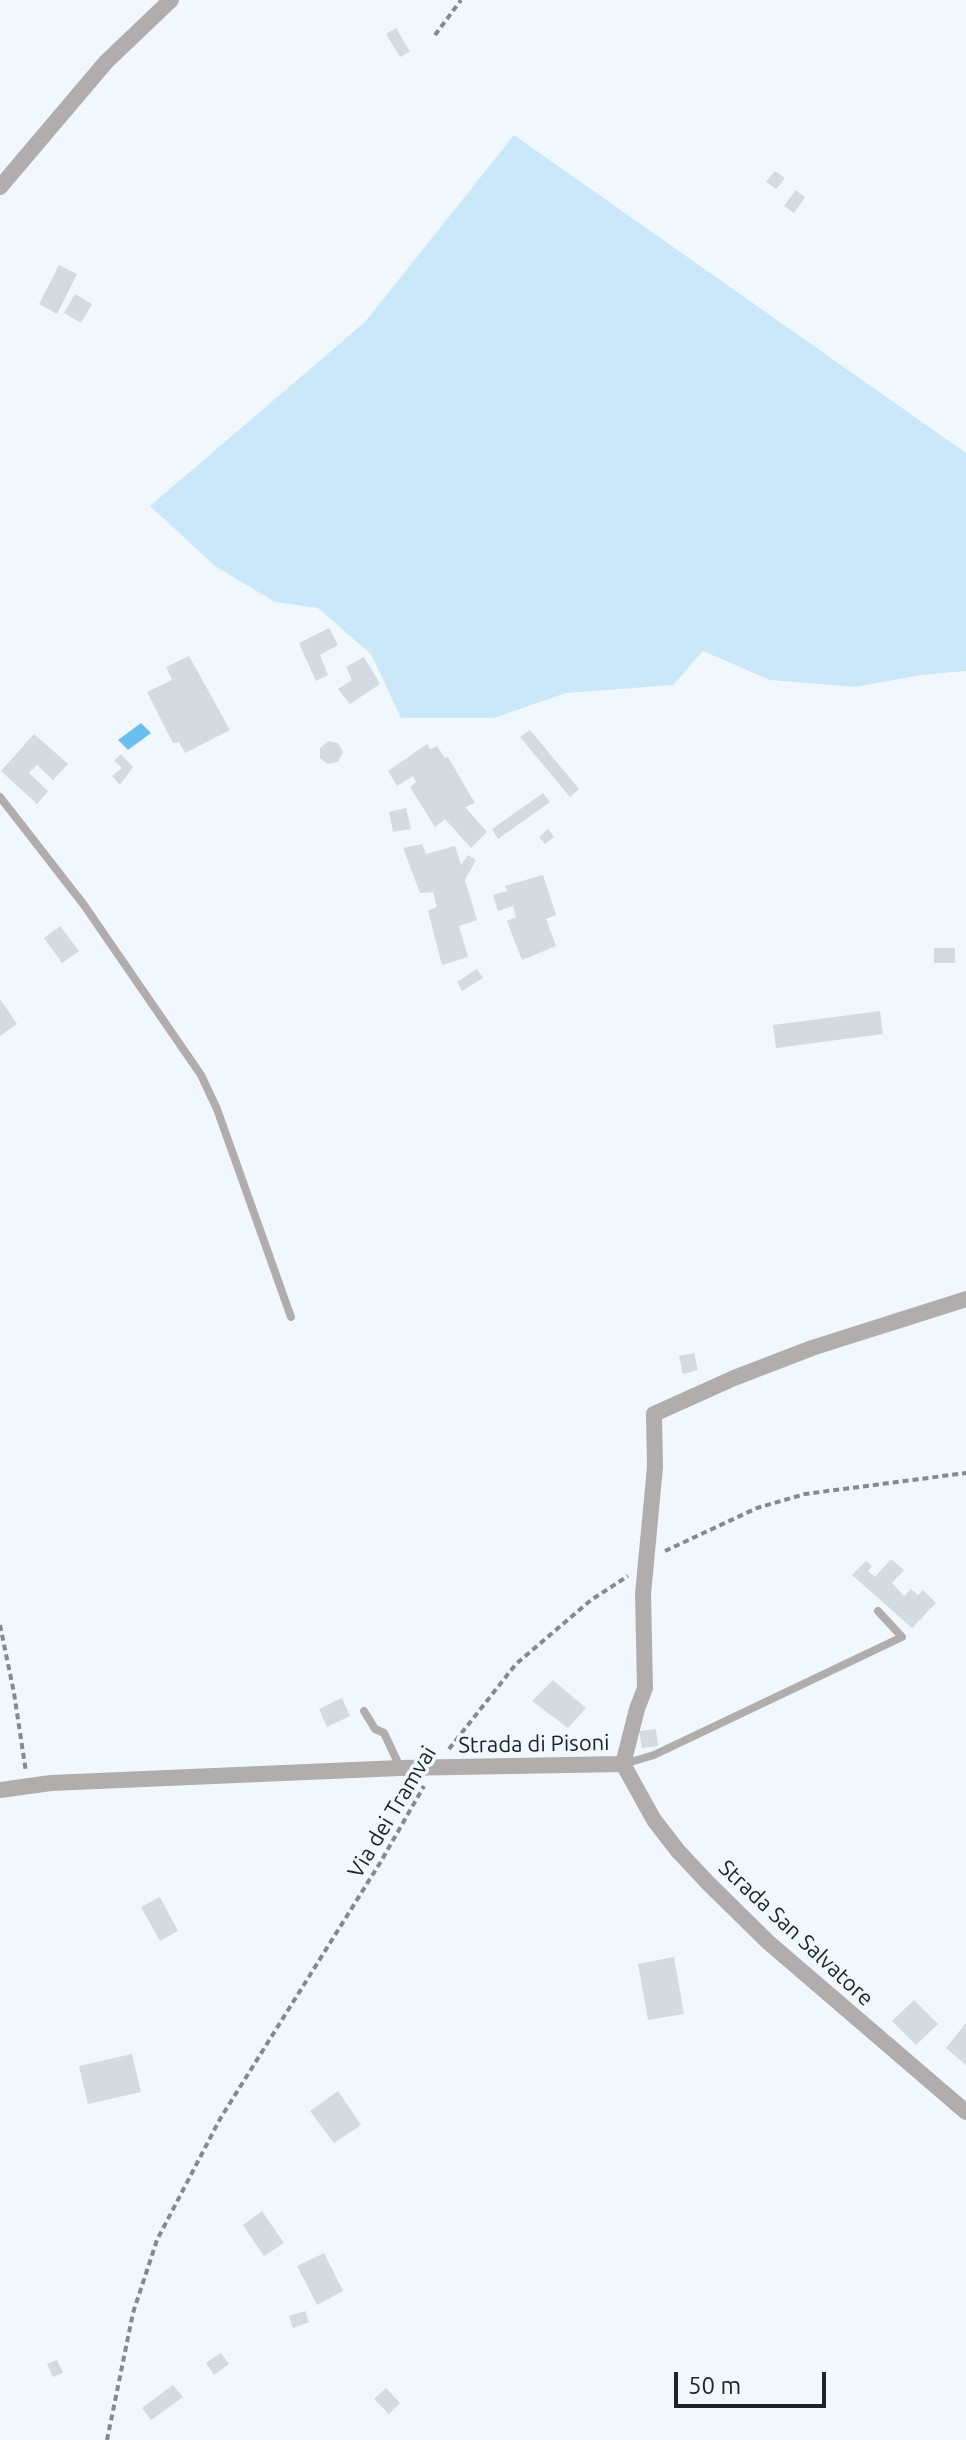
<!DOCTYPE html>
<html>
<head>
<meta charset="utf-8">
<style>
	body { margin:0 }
	#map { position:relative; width:966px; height:2440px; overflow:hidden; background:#f0f8fd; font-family:Ubuntu,sans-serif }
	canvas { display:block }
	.scale { position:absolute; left:674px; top:2372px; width:152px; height:36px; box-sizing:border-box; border:4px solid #202325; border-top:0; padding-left:10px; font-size:24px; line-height:28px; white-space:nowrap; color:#202325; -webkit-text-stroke:6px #f0f8fd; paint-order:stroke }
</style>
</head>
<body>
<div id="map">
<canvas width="966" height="2440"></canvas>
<div class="scale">50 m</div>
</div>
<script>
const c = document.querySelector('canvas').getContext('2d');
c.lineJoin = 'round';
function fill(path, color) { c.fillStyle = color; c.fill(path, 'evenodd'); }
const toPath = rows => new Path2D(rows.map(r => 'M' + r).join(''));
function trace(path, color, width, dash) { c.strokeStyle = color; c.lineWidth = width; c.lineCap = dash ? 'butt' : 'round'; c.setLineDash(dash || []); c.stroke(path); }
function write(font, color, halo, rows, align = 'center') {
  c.font = font + ' Ubuntu,sans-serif'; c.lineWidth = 7; c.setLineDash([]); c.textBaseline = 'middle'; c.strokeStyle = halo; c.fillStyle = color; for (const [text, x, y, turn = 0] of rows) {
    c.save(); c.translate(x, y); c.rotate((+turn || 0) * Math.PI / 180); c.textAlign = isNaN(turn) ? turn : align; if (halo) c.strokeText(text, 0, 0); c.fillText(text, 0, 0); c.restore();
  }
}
fill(toPath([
	[514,135,966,453,966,671,921,675,855,687,770,680,703,651,673,685,566,693,494,718,401,718,371,654,318,608,275,602,215,566,150,506,365,322]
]), '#cbe8fb');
fill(toPath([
	[141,723,151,733,128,750,118,740]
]), '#6cbeef');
fill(toPath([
	[396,28,410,52,400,57,386,34],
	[775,171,785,178,776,189,766,182],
	[796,190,805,197,794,213,784,206],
	[59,265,77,274,57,314,39,304],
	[75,294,92,304,81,323,64,313],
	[329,628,338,645,320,655,328,675,316,681,299,643],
	[189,656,230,730,185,753,179,742,173,743,147,692,172,680,166,667],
	[364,657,380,684,350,704,338,689,352,680,346,667],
	[530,730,579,789,570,797,520,737],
	[34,734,68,764,53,780,37,765,29,773,48,791,37,804,1,771],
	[328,741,338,743,343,752,338,762,328,764,320,758,320,748],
	[427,744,430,749,437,746,445,758,448,757,475,803,465,807,487,832,471,848,445,819,435,827,410,787,416,782,413,776,397,786,388,771],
	[121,754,133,767,120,785,112,776,122,768,114,761],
	[543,793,550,802,498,839,492,829],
	[406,808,411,829,393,832,389,812],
	[548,829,554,837,545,844,539,837],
	[422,844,426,854,455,846,461,865,468,855,476,860,465,880,477,920,459,926,468,957,442,965,428,911,437,907,433,892,420,893,403,848],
	[543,875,556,915,546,919,556,946,522,960,507,921,516,917,513,906,498,911,493,895,507,891,505,886],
	[60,926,79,951,62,963,44,938],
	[934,948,955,948,955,963,934,963],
	[477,969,483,978,462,991,457,982],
	[0,999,17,1024,0,1036],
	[880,1011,883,1034,776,1048,773,1025],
	[694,1353,698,1370,683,1374,679,1356],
	[891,1559,904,1570,892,1583,904,1596,911,1589,918,1595,923,1590,936,1603,912,1628,852,1575,866,1561,872,1566,868,1571,875,1577],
	[553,1680,586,1708,568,1728,532,1701],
	[342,1698,350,1716,327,1727,319,1709],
	[656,1729,658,1746,642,1748,639,1731],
	[160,1897,178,1931,160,1941,141,1907],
	[674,1957,684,2014,648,2020,638,1964],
	[914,2000,938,2024,916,2045,892,2021],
	[966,2023,966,2065,946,2048],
	[132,2054,141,2092,88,2104,79,2066],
	[338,2091,361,2125,334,2143,310,2111],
	[262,2211,284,2243,264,2256,243,2225],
	[324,2253,343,2291,317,2305,297,2266],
	[305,2311,309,2322,293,2328,289,2316],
	[221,2353,229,2364,214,2375,206,2363],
	[57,2360,63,2373,53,2377,47,2364],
	[173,2385,183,2397,151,2420,142,2408],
	[386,2388,400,2403,389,2414,374,2399]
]), '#d3dae0');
trace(toPath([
	[435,35,461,0],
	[665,1551,757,1508,805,1494,966,1473],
	[0,1625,14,1693,26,1772],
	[449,1749,516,1664,591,1600,628,1576],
	[107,2440,133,2313,157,2240,220,2119,380,1863,424,1786]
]), '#84898c', 4, [6, 4]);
trace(toPath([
	[0,797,84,905,201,1075,217,1109,291,1317],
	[364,1711,375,1729,384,1733,400,1767],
	[624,1764,654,1755,902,1637,878,1611]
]), '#b1adac', 8);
trace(toPath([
	[0,187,106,62,171,0],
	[623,1764,637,1709,645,1688,643,1594,655,1467,654,1414,734,1378,812,1348,966,1299],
	[623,1764,654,1820,678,1851,708,1883,768,1942,966,2112],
	[0,1790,51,1783,400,1768,623,1764]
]), '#b1adac', 16);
write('22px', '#202325', '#f0f8fd', [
	["Strada di Pisoni",534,1744,-1],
	["Via dei Tramvai",392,1812,-59],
	["Strada San Salvatore",796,1933,43]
]);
</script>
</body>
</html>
